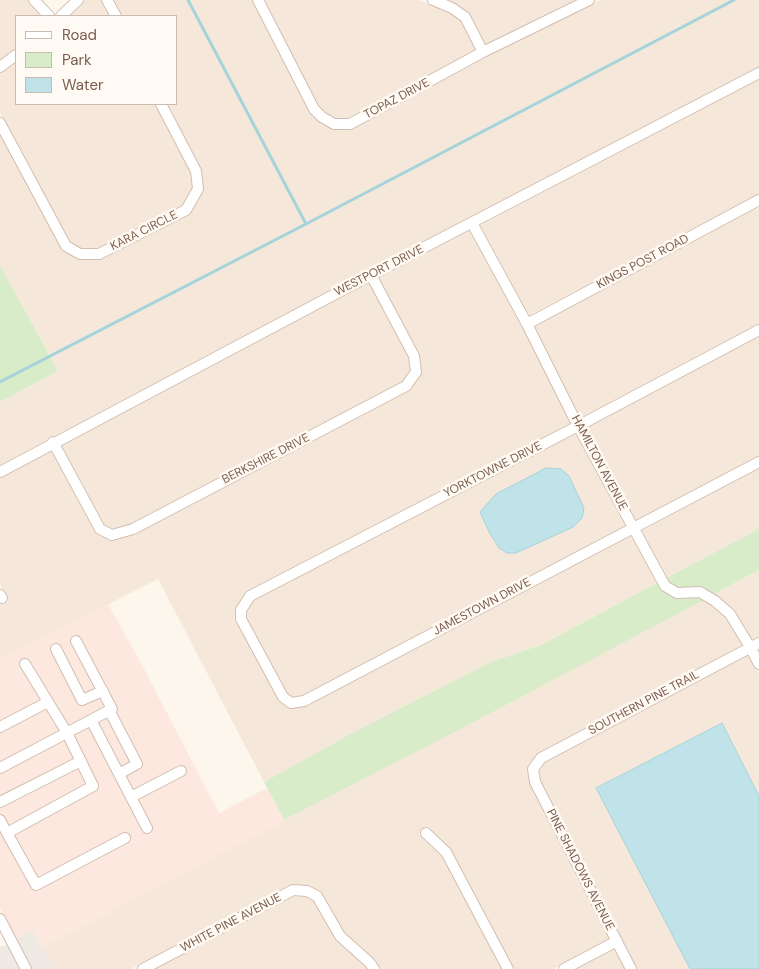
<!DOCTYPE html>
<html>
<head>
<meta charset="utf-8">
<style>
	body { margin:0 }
	#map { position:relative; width:759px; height:969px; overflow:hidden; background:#fdf6ec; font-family:"DM Sans",sans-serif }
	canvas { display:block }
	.legend { position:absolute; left:15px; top:15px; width:162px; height:90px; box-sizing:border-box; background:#fffaf3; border:1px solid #cabbb1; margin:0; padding:6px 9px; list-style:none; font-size:15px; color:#7a5c4d }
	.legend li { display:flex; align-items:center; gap:10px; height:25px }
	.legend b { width:25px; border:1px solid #cabbb1 }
</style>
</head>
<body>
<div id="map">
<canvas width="759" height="969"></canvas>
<ul class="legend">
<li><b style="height:6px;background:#fff"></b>Road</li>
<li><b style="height:14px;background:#d8ecc9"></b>Park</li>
<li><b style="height:14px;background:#bfe3e8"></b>Water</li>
</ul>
</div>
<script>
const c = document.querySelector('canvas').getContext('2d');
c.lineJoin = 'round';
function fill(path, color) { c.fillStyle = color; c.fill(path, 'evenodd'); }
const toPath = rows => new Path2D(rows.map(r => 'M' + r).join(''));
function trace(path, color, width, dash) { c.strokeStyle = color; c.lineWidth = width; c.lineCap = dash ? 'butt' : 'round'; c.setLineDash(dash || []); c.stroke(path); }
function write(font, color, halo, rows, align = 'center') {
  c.font = font + ' "DM Sans",sans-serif'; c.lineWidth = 5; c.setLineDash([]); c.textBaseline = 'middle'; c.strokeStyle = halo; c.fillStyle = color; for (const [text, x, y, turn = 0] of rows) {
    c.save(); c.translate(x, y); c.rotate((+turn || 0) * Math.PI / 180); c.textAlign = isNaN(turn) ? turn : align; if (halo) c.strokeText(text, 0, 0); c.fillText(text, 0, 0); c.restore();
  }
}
fill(toPath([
	[0,0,27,0,42,16,16,16,16,48,0,60],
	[85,0,102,0,110,16,69,16],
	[113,0,252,0,309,111,320,122,335,129,353,128,486,57,601,0,759,0,759,67,373,268,0,465,0,402,58,371,0,265,0,134,61,248,64,250,78,258,101,259,188,215,202,193,200,169,166,104,176,104,176,16,121,16],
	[263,0,419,0,450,13,461,20,476,50,348,118,335,118,325,112,318,106],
	[446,0,577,0,485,45,469,14,454,3],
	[16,62,16,104,155,104,191,173,193,188,182,206,97,249,81,248,69,242,0,113,0,74],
	[759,79,759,194,528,316,479,226],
	[759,207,759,323,580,418,533,326],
	[470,230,522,326,571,423,247,591,237,607,236,615,234,617,235,623,238,624,279,700,289,707,293,708,306,706,632,535,657,583,541,645,493,661,352,733,264,782,158,579,0,660,0,605,9,601,0,584,0,478,52,450,110,540,114,540,135,534,409,391,420,376,421,372,419,356,378,278],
	[369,282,409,358,411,370,403,382,130,524,112,529,103,525,60,445],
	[759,336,759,456,635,521,585,428],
	[576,433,627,526,302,696,292,697,287,694,246,618,246,612,253,600],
	[759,468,759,529,666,578,641,531],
	[759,570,759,636,752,640,734,612,714,594],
	[704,600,712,605,726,618,743,645,539,753,530,763,528,764,528,767,526,769,529,771,531,785,610,939,553,969,514,969,450,849,425,826,419,834,442,855,502,969,381,969,372,959,344,933,321,893,318,891,307,886,292,885,131,969,54,969,42,947],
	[749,654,759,674,759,796,721,723,596,788,690,969,636,969,540,781,539,771,545,762],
	[294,896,306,897,314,900,337,940,368,969,155,969],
	[615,949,625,969,576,969]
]), '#f5e8da');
fill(toPath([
	[108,604,141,663,219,813,267,788,284,820,42,947,33,930,16,939,0,908,0,660]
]), '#fde8e0');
fill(toPath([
	[33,930,42,947,54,969,31,969,16,939],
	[7,944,20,969,0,969,0,947]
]), '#efe9e4');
fill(toPath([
	[0,265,58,371,0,402],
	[759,529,759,570,714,594,702,587,678,587,668,582,666,578],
	[657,583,663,591,675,598,699,597,704,600,464,727,284,820,264,782,352,733,493,661,541,645]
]), '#d8ecc9');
const water = toPath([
	[546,468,561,469,569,476,584,508,582,518,573,527,516,553,507,553,499,548,489,532,480,512,496,494,546,468],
	[722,723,759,796,759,969,690,969,596,788,722,723]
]);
fill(water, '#bfe3e8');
trace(water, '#a5d3da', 1);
trace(toPath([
	[188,0,306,224],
	[0,382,306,224,734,0]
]), '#a5d3da', 3);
const minor = toPath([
	[34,0,49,16],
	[107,0,116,16],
	[258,0,314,109,322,117,334,124,350,124,483,52,589,0],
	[433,0,452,8,465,17,483,52],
	[61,16,78,0],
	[0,67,16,55],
	[0,123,66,246,80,254,99,254,186,210,198,189,196,171,161,104],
	[472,223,527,324,578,426,665,586,677,593,700,592,715,601,730,614,750,647,759,664],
	[527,324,759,200],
	[759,330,578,426,250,596,241,610,241,619,283,697,291,703,304,701,759,462],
	[53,442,100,529,112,535,133,529,406,386,416,372,414,356,371,275],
	[0,472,371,275,759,73],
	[0,595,2,598],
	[56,649,82,700,103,691],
	[109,710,137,764,119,774],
	[91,720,147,828],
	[0,727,48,702],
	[0,768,112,709,76,641],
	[131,797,181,771],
	[0,802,81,761],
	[0,820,7,833,93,786,67,733,25,664],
	[7,833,36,885,125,838],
	[426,833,446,852,508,969],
	[0,919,26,969],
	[143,969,293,890,307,891,317,896,340,936,370,963,374,969],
	[564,969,617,941],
	[631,969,535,782,533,769,541,758,759,643]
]);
trace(minor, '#d1beb0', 12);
trace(minor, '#fff', 10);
write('12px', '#7a5c4d', '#fffaf3', [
	["TOPAZ DRIVE",397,99,-28],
	["KARA CIRCLE",144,231,-27],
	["KINGS POST ROAD",643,262,-28],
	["WESTPORT DRIVE",379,271,-27],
	["BERKSHIRE DRIVE",266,459,-27],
	["HAMILTON AVENUE",599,463,62],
	["YORKTOWNE DRIVE",493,470,-27],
	["JAMESTOWN DRIVE",482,607,-28],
	["SOUTHERN PINE TRAIL",644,703,-28],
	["PINE SHADOWS AVENUE",580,870,63],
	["WHITE PINE AVENUE",231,923,-28]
]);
</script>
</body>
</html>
